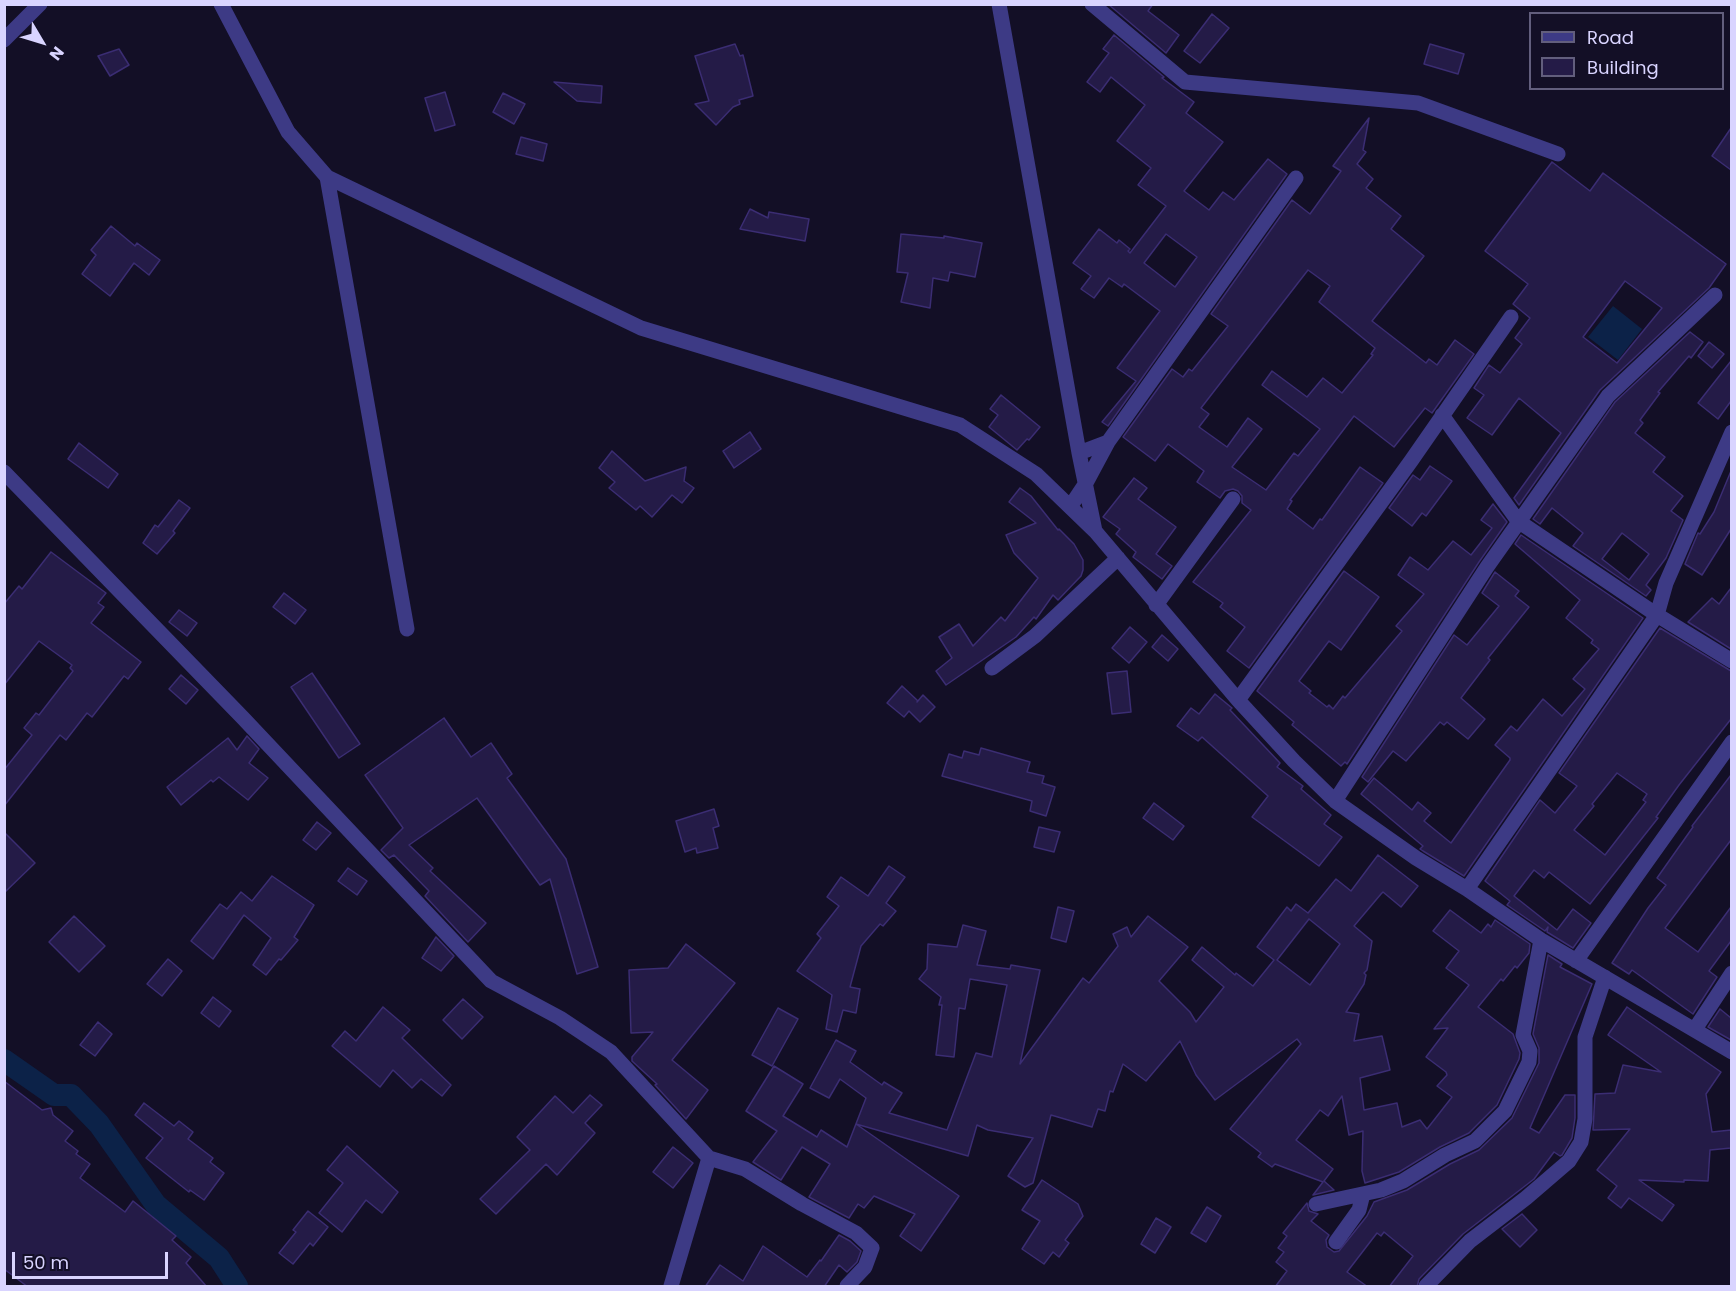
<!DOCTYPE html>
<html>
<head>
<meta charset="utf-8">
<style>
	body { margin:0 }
	#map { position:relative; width:1736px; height:1291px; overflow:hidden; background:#130f26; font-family:Poppins,sans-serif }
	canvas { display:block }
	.frame { position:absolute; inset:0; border:6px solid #d9d4ff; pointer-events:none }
	.legend { position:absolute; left:1529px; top:12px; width:195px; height:78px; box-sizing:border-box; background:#130f26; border:2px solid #625e7d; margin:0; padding:8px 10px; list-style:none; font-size:18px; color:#d9d4ff }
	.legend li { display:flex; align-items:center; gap:12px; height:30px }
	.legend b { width:30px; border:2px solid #625e7d }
	.north { position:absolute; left:12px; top:12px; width:60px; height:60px; -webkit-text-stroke:4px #130f26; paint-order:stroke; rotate:128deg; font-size:16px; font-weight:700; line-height:24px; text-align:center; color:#d9d4ff }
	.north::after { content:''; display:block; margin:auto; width:21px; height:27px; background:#d9d4ff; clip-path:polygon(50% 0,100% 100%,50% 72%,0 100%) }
	.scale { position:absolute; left:12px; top:1252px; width:156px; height:27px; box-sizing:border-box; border:3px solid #d9d4ff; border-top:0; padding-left:8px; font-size:18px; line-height:21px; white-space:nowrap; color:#d9d4ff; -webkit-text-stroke:4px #130f26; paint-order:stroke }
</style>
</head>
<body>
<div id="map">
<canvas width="1736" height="1291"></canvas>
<div class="frame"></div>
<ul class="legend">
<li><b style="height:8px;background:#3d3a85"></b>Road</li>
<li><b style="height:16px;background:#241b47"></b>Building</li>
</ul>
<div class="north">N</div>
<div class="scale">50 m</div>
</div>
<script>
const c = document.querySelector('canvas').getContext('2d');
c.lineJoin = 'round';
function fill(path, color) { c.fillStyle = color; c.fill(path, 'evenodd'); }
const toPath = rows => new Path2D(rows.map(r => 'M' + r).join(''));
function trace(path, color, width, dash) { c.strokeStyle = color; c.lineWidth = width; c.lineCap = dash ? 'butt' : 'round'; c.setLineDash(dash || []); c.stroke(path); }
fill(toPath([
	[1613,306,1642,329,1618,360,1588,337]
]), '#0c2248');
trace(toPath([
	[4,1060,54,1095,71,1095,99,1124,156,1205,219,1258,237,1286]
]), '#0c2248', 22);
const building = toPath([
	[1108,4,1153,4,1148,11,1179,35,1166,53,1108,4],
	[1212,14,1229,28,1200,63,1184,51,1212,14],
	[1114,35,1164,77,1162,78,1194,102,1186,113,1223,142,1184,191,1209,210,1223,192,1234,200,1268,159,1287,174,1108,426,1102,422,1136,381,1117,368,1160,311,1124,284,1122,287,1109,278,1094,298,1081,289,1091,276,1073,263,1099,229,1117,243,1119,240,1130,249,1128,251,1130,253,1166,206,1138,185,1151,168,1117,141,1145,105,1111,77,1100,92,1087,82,1109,53,1103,49,1114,35],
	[1166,234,1197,257,1175,287,1144,263,1166,234],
	[735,44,740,56,743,55,753,96,739,100,740,104,733,107,716,125,695,104,709,101,695,56,735,44],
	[1430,44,1464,54,1458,74,1424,64,1430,44],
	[119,49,129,65,110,76,98,56,119,49],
	[554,82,602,86,601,103,577,101,554,82],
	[445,92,455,125,435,131,425,98,445,92],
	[503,93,525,104,514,124,493,112,503,93],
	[1369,118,1363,150,1366,152,1357,164,1373,179,1366,188,1401,216,1391,229,1424,256,1372,321,1426,363,1429,359,1437,365,1455,340,1474,354,1432,413,1425,408,1394,447,1354,416,1290,500,1292,501,1287,509,1313,529,1320,519,1322,520,1360,467,1383,483,1249,668,1227,651,1245,627,1220,607,1223,603,1193,582,1251,510,1242,503,1242,496,1238,491,1233,489,1225,491,1220,498,1197,482,1204,471,1168,444,1155,461,1123,437,1172,369,1183,377,1189,369,1192,371,1228,326,1211,314,1292,200,1310,214,1341,171,1333,166,1369,118],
	[1308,270,1330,286,1319,302,1375,348,1371,354,1373,355,1342,393,1323,378,1307,397,1272,371,1262,385,1320,429,1298,456,1294,453,1266,490,1232,467,1262,429,1248,418,1227,447,1199,427,1209,414,1201,408,1308,270],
	[1731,128,1731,170,1712,156,1731,128],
	[521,137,547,144,543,161,516,154,521,137],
	[1552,162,1590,191,1603,173,1726,264,1709,288,1600,390,1519,505,1514,498,1561,433,1519,398,1492,435,1467,418,1484,395,1474,388,1489,365,1500,373,1522,344,1515,338,1530,318,1513,304,1528,284,1485,251,1552,162],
	[1625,281,1662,308,1617,363,1583,337,1625,281],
	[750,209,768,218,769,212,809,219,805,241,740,229,750,209],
	[111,226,135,246,137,243,160,260,149,275,134,263,110,296,82,274,96,255,91,250,111,226],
	[901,234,944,238,944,236,982,243,975,277,950,272,948,281,933,278,930,308,901,302,908,273,897,272,901,234],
	[1690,332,1703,342,1691,358,1689,356,1658,392,1660,393,1640,420,1643,423,1635,433,1665,457,1653,472,1683,496,1671,511,1683,520,1666,558,1646,585,1651,590,1646,596,1573,546,1583,533,1552,508,1540,524,1533,519,1615,402,1690,332],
	[1622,533,1649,554,1629,580,1602,559,1622,533],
	[1709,342,1724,354,1712,368,1698,356,1709,342],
	[1731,361,1731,401,1718,419,1698,403,1731,361],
	[1001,395,1040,427,1029,440,1027,439,1017,450,989,427,998,415,990,409,1001,395],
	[750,432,761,449,734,468,723,451,750,432],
	[79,443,118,474,108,488,68,459,79,443],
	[612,451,645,481,686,467,684,481,694,488,682,503,672,495,652,517,640,506,636,510,609,488,615,482,599,468,612,451],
	[1430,466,1452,481,1426,516,1422,513,1412,526,1389,508,1413,475,1420,480,1430,466],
	[1731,471,1731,529,1702,575,1685,564,1698,533,1700,534,1714,512,1731,471],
	[1134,478,1147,488,1138,499,1176,527,1156,554,1172,566,1162,579,1133,557,1136,552,1116,534,1120,529,1103,517,1134,478],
	[1020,488,1031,496,1058,530,1059,529,1074,544,1083,560,1083,570,1081,576,1058,600,1053,595,1036,619,1034,617,1016,637,946,685,936,671,952,658,939,637,959,624,973,646,1001,617,1005,621,1038,578,1014,553,1006,535,1036,523,1009,502,1020,488],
	[179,500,190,508,173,531,175,533,157,554,143,543,155,525,158,527,179,500],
	[1493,504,1507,522,1479,562,1347,764,1345,762,1341,766,1292,725,1294,722,1257,691,1344,571,1379,597,1341,650,1329,641,1299,681,1311,691,1309,693,1327,707,1329,705,1333,709,1343,696,1345,698,1402,631,1396,626,1424,594,1398,575,1410,557,1428,570,1453,541,1471,555,1492,528,1481,520,1493,504],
	[1521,535,1643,618,1464,876,1423,851,1420,849,1423,846,1361,794,1374,778,1412,810,1418,802,1431,813,1424,821,1451,843,1510,760,1510,758,1495,745,1511,726,1517,731,1543,699,1562,716,1585,689,1573,679,1599,649,1591,643,1593,640,1566,618,1580,600,1515,544,1521,535],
	[51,552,106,593,98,603,104,607,91,623,141,662,128,679,124,676,92,717,87,713,66,740,60,735,4,806,4,770,32,735,24,728,36,713,39,715,73,671,70,668,72,665,39,641,4,685,4,604,19,586,22,589,51,552],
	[1495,572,1519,591,1515,596,1529,607,1488,658,1490,660,1461,698,1485,719,1468,739,1447,722,1444,725,1440,722,1406,761,1393,751,1368,782,1362,777,1454,635,1467,645,1499,606,1482,593,1495,572],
	[1731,588,1731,649,1688,622,1712,598,1719,604,1731,588],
	[284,593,306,610,295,624,273,607,284,593],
	[179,610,197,623,187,636,169,622,179,610],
	[1130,627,1147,642,1129,663,1112,648,1130,627],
	[1660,628,1731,671,1731,719,1679,785,1656,817,1658,818,1590,904,1549,872,1544,878,1534,870,1514,896,1557,930,1573,909,1591,923,1573,948,1547,932,1548,927,1545,931,1507,905,1510,901,1485,881,1540,800,1555,813,1577,786,1559,773,1660,628],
	[1617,773,1647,794,1643,800,1646,802,1605,855,1574,830,1594,806,1592,804,1617,773],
	[1162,635,1178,649,1168,661,1152,647,1162,635],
	[1127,671,1131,712,1112,714,1107,673,1127,671],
	[312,673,360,744,339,758,291,687,312,673],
	[181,675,198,690,186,704,169,689,181,675],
	[902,686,918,701,917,702,923,695,935,707,920,722,909,711,904,717,887,703,902,686],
	[1215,694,1232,708,1230,710,1280,763,1277,767,1303,786,1301,789,1331,815,1324,824,1342,837,1319,866,1252,817,1268,796,1202,737,1198,741,1177,726,1191,708,1199,714,1215,694],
	[444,718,471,757,491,743,512,774,507,778,566,859,598,967,577,974,550,879,540,885,477,798,409,845,433,868,430,871,486,923,468,942,425,896,429,891,394,855,389,858,381,850,403,828,365,775,444,718],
	[247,736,259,749,249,763,268,778,248,800,219,777,213,782,211,780,181,805,167,787,228,738,237,750,247,736],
	[981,748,1030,762,1027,772,1044,776,1042,783,1055,787,1046,816,1030,811,1032,801,942,776,949,754,962,758,964,751,979,755,981,748],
	[1731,775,1731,840,1665,928,1698,952,1731,907,1731,941,1709,971,1717,977,1693,1014,1632,970,1629,974,1612,963,1648,908,1666,885,1657,878,1693,827,1692,826,1731,775],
	[1154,803,1184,826,1173,840,1143,818,1154,803],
	[714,809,719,826,713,828,718,848,697,853,696,848,685,852,676,821,714,809],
	[317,822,331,833,316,850,303,840,317,822],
	[1039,827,1060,832,1054,852,1034,847,1039,827],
	[4,832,35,863,4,893,4,832],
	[1378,855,1418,886,1401,907,1383,892,1381,894,1354,926,1372,941,1367,970,1364,973,1366,975,1364,984,1346,1012,1359,1014,1354,1041,1382,1036,1390,1070,1360,1078,1364,1110,1397,1103,1402,1127,1420,1120,1427,1129,1452,1097,1437,1086,1447,1075,1446,1072,1426,1057,1448,1028,1434,1029,1469,985,1446,968,1459,951,1433,931,1450,910,1481,933,1488,924,1491,927,1495,920,1530,944,1529,953,1517,968,1515,966,1503,981,1501,979,1478,1007,1513,1034,1520,1053,1519,1059,1497,1105,1469,1133,1440,1147,1399,1172,1365,1183,1362,1171,1363,1131,1349,1135,1342,1096,1328,1116,1320,1110,1296,1140,1333,1169,1324,1181,1334,1190,1313,1195,1323,1182,1275,1164,1272,1167,1258,1157,1261,1153,1230,1129,1301,1044,1297,1039,1215,1100,1196,1075,1180,1041,1146,1081,1123,1064,1113,1092,1110,1091,1105,1111,1098,1109,1092,1127,1051,1115,1033,1183,1025,1187,1008,1176,1033,1138,988,1130,977,1125,968,1156,856,1124,959,1196,921,1251,900,1236,915,1214,874,1196,864,1208,858,1204,849,1218,809,1197,830,1164,802,1147,781,1180,753,1162,777,1131,746,1111,774,1066,803,1084,783,1116,817,1137,821,1130,847,1147,866,1098,840,1079,829,1098,810,1088,836,1040,856,1051,850,1062,882,1085,884,1082,902,1093,889,1113,947,1130,976,1053,992,1057,1007,985,970,979,965,1009,959,1008,954,1057,936,1055,942,1005,939,1005,941,997,919,979,927,969,928,944,957,947,963,925,986,931,977,965,1010,969,1011,965,1040,970,1020,1064,1083,978,1089,983,1118,946,1113,934,1127,927,1131,937,1148,916,1188,947,1159,981,1190,1012,1196,1022,1224,987,1192,960,1202,947,1235,975,1236,973,1253,986,1274,960,1257,947,1287,907,1291,911,1296,904,1308,913,1336,879,1351,891,1378,855],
	[1309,919,1340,944,1310,985,1277,960,1309,919],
	[889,866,905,877,886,903,896,911,883,926,880,924,861,946,850,987,860,989,856,1013,843,1010,837,1032,826,1029,832,995,797,971,821,938,817,934,839,906,827,897,841,877,868,896,889,866],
	[348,868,367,881,357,895,338,881,348,868],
	[272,876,314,905,294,937,298,940,281,960,279,959,266,975,253,965,271,938,244,915,213,959,191,941,220,904,227,909,241,892,252,901,272,876],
	[1058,907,1074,911,1066,942,1051,938,1058,907],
	[74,916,105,946,79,972,49,942,74,916],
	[436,937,454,956,441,971,422,958,436,937],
	[686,944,735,983,672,1060,708,1090,686,1119,655,1085,657,1084,632,1061,632,1057,653,1032,631,1033,629,970,668,968,686,944],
	[1548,955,1562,964,1560,967,1592,984,1530,1128,1539,1133,1565,1095,1575,1095,1575,1118,1572,1138,1562,1155,1560,1156,1554,1152,1534,1179,1463,1234,1419,1279,1417,1287,1389,1287,1413,1256,1384,1232,1381,1236,1377,1233,1347,1272,1368,1287,1275,1287,1287,1271,1276,1262,1284,1252,1278,1248,1287,1236,1283,1233,1307,1203,1309,1211,1318,1214,1311,1221,1329,1235,1326,1240,1327,1247,1334,1252,1339,1251,1367,1216,1374,1202,1407,1190,1450,1164,1479,1150,1512,1118,1539,1063,1539,1048,1533,1034,1548,955],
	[168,959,182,971,162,996,147,984,168,959],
	[213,997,231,1011,219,1027,201,1013,213,997],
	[463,999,483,1017,462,1039,443,1020,463,999],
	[383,1007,410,1030,402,1038,451,1085,442,1096,421,1079,412,1088,393,1070,380,1087,332,1046,345,1031,356,1041,383,1007],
	[1627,1007,1721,1072,1706,1094,1712,1132,1731,1130,1731,1148,1710,1150,1708,1181,1684,1180,1684,1182,1639,1180,1674,1205,1662,1221,1629,1198,1621,1208,1608,1198,1617,1186,1597,1170,1630,1129,1593,1130,1595,1094,1615,1093,1623,1065,1661,1072,1608,1035,1627,1007],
	[778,1008,798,1019,772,1066,752,1055,778,1008],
	[1720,1009,1731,1018,1731,1040,1708,1027,1720,1009],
	[98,1022,112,1034,95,1056,80,1045,98,1022],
	[4,1081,42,1110,51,1108,53,1115,73,1131,65,1141,78,1151,76,1154,90,1164,80,1178,125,1212,133,1201,176,1236,172,1240,191,1257,186,1263,207,1287,28,1287,4,1269,4,1081],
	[590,1095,602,1105,585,1123,595,1133,557,1175,546,1164,496,1214,480,1199,530,1150,517,1137,555,1096,573,1113,590,1095],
	[144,1103,174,1126,179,1121,193,1132,188,1139,213,1158,210,1162,224,1173,204,1200,190,1190,189,1192,146,1158,163,1138,135,1115,144,1103],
	[347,1146,398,1192,382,1213,366,1200,342,1232,319,1213,343,1183,327,1170,347,1146],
	[673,1147,693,1163,673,1188,653,1172,673,1147],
	[1042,1180,1078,1204,1083,1216,1065,1240,1069,1243,1059,1257,1053,1252,1044,1264,1022,1249,1040,1221,1022,1210,1042,1180],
	[1207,1207,1221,1216,1206,1242,1191,1233,1207,1207],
	[308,1211,328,1227,313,1246,310,1243,293,1264,279,1253,296,1232,293,1230,308,1211],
	[1522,1214,1537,1230,1520,1247,1502,1229,1522,1214],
	[1156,1218,1171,1227,1155,1253,1141,1244,1156,1218],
	[839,1235,850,1241,861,1251,857,1262,847,1272,839,1265,824,1287,705,1287,720,1265,743,1281,763,1246,807,1277,820,1260,821,1261,839,1235]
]);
fill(building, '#241b47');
trace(building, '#3b2d73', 1.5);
trace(toPath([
	[221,4,288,132,327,177,641,328,960,425,1036,474,1095,531,1238,700,1294,761,1335,801,1416,858,1467,889,1541,940,1732,1052],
	[999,4,1079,453,1095,531],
	[1092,4,1185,82,1418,103,1558,154],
	[4,40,40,4],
	[327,177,407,629],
	[1442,415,1518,521,1657,615,1732,661],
	[1079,453,1108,442,1296,178],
	[4,472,243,718,491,981,560,1018,611,1052,709,1158,745,1169,802,1204,856,1233,872,1248,865,1267,847,1286],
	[1070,507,1086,483,1108,442],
	[1156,605,1233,499],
	[992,668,1035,636,1118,558],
	[1238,700,1411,461,1511,317],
	[1335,801,1487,567,1608,396,1715,295],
	[1467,889,1657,615,1666,583,1732,432],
	[1576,961,1732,742],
	[1695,1029,1732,973],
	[1316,1204,1381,1190,1403,1181,1445,1155,1475,1141,1505,1111,1529,1062,1530,1051,1523,1035,1541,940],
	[1336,1242,1359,1210,1363,1194],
	[671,1286,709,1158],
	[1426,1286,1470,1241,1526,1198,1569,1161,1581,1142,1585,1119,1585,1037,1605,977]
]), '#3d3a85', 15);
</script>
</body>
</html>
